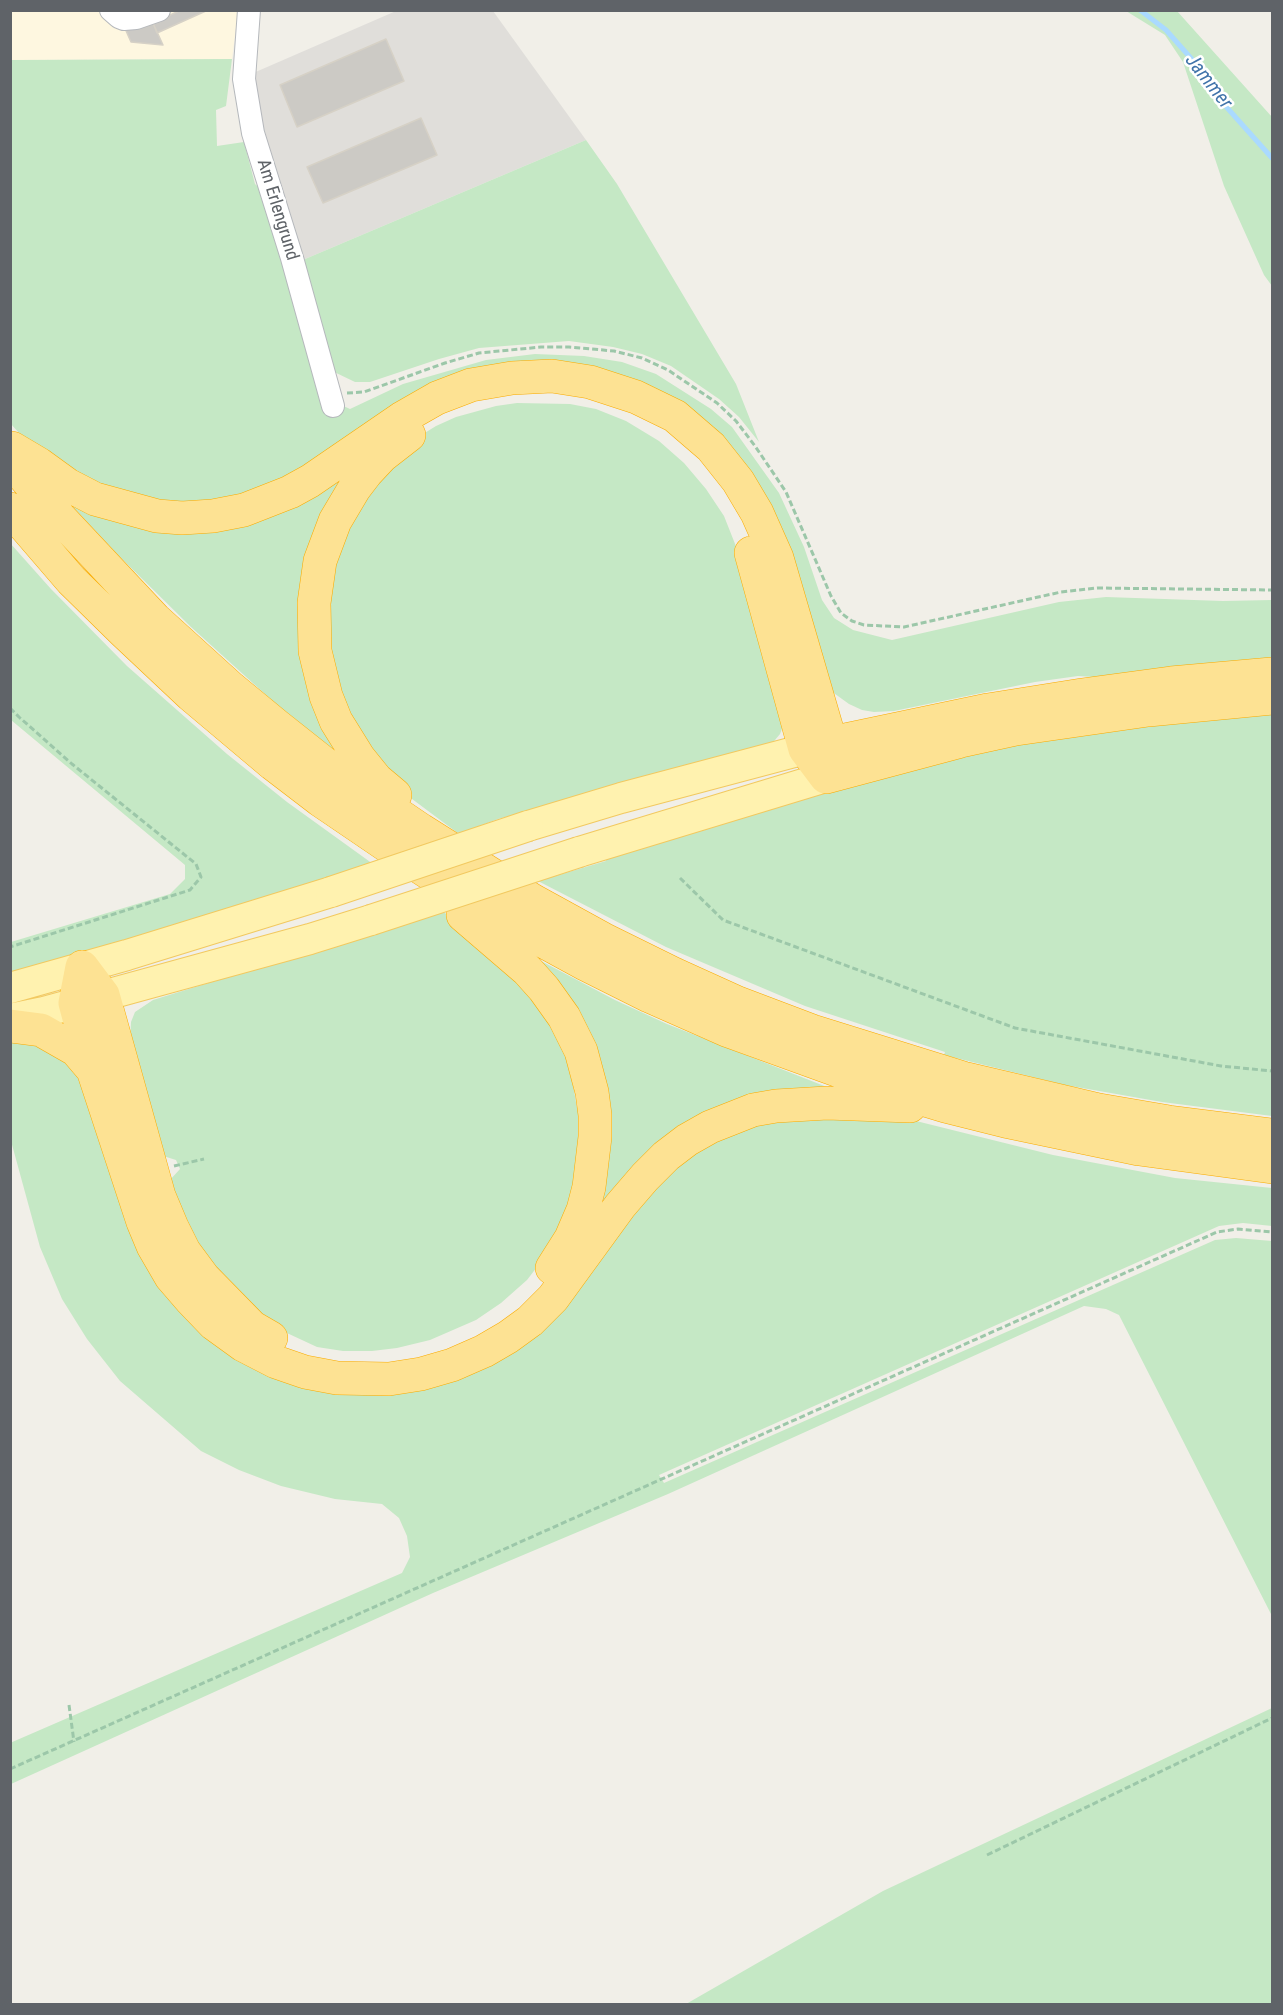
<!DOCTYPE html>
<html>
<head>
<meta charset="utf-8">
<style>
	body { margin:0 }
	#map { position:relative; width:1283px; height:2015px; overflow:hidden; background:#f1efe8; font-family:"Roboto Condensed",sans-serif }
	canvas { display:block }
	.frame { position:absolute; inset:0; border:12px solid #5f6368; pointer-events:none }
</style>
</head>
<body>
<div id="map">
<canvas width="1283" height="2015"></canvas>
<div class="frame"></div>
</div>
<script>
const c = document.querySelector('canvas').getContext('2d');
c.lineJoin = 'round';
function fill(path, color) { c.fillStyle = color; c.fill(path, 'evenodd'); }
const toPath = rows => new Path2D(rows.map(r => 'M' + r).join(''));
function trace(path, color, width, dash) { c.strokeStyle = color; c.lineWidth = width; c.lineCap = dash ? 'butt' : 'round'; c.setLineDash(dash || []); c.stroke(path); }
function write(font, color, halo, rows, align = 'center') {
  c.font = font + ' "Roboto Condensed",sans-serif'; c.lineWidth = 5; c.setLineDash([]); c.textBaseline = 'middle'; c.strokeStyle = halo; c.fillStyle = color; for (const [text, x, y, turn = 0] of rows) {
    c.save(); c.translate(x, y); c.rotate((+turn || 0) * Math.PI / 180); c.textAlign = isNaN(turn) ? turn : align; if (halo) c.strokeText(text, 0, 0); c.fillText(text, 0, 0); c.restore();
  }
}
fill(toPath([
	[10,11,238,11,232,59,11,60]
]), '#fef7e0');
fill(toPath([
	[396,11,493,11,586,140,298,262,262,138,251,74]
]), '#e0deda');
fill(toPath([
	[1126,11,1177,11,1272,117,1272,286,1264,275,1224,186,1183,62,1165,35],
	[232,59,226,106,216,110,217,146,244,142,255,184,266,194,339,404,350,409,403,384,486,360,535,354,584,356,622,362,656,374,711,409,732,427,779,493,804,547,822,600,834,618,853,630,892,640,1059,602,1106,597,1223,601,1272,600,1272,665,1109,678,1078,676,1035,682,894,711,874,712,862,710,849,704,831,691,743,469,551,368,328,460,228,505,115,498,26,441,11,424,10,60],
	[586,140,617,184,736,384,759,442,739,417,719,399,671,366,642,354,613,347,569,341,479,348,439,359,370,382,355,382,328,369,298,262],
	[517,403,570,404,596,409,626,421,659,441,684,463,706,489,724,516,741,559,783,726,780,734,770,746,498,819,459,834,404,793,355,742,320,636,345,521,415,439,436,426,456,417,496,406],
	[368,450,312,558,348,761,276,704,191,627,119,556,61,494,183,525],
	[10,543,51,589,127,666,227,754,287,802,373,864,11,977,11,942,170,894,185,879,185,865,11,720],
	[1272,707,1272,1116,1162,1102,1065,1085,944,1055,945,1052,805,1006,666,947,538,881,606,861,604,855,978,750],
	[442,911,476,935,564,1032,577,1108,586,1129,580,1179,547,1254,527,1280,501,1303,476,1320,430,1340,397,1348,372,1351,343,1351,317,1347,259,1320,196,1242,169,1181,180,1169,176,1160,160,1155,130,1044,131,1022,135,1012,153,1000],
	[526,953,615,1000,667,1024,837,1091,748,1103,574,1254,603,1149],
	[11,1041,59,1048,276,1369,457,1371,672,1161,757,1118,908,1119,1053,1155,1175,1178,1272,1188,1272,1226,1243,1223,1219,1226,659,1475,664,1483,1215,1240,1236,1238,1272,1241,1272,1616,1119,1315,1106,1309,1084,1306,668,1494,433,1593,11,1784,10,1743,402,1573,410,1557,407,1536,399,1518,382,1504,335,1499,281,1486,239,1470,201,1451,120,1381,87,1339,62,1299,40,1247,11,1141],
	[1272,1708,1272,2004,686,2004,883,1891]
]), '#c5e8c5');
trace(toPath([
	[1140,10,1166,30,1197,65,1213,92,1272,158]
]), '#aadaff', 5);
const building = toPath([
	[181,10,208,10,157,33,153,23,181,10],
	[153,23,163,45,131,42,123,24,153,23],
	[386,39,404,81,297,127,280,85,386,39],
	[421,118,437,155,323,203,307,167,421,118]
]);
fill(building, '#cccac5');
trace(building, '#d6d1c6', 1.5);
const minor = toPath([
	[111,10,119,17,124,19,136,18,159,10],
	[249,10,244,79,253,133,292,258,333,406]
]);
const major = toPath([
	[528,826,621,798,828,743],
	[579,852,826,777],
	[10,988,127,955,331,892],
	[10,1019,44,1012,310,939,371,920]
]);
const highway = toPath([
	[12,448,39,464,68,485,95,499,157,516,182,518,213,516,244,510,290,492,310,481,402,418,437,398,471,385,512,378,552,376,590,382,636,397,675,416,711,447,738,481,757,513,777,558,831,743,826,777],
	[10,460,47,504,155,619,230,687,276,725,334,771,421,830,532,900,603,939,674,974,738,1003,812,1031,963,1078,1099,1110,1169,1122,1272,1135],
	[10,509,71,580,124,632,191,695,273,764,320,800,395,851,486,910,585,964,649,996,726,1030,889,1089,945,1106,1005,1121,1139,1149,1272,1167],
	[751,553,805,749,826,777],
	[831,743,988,710,1082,695,1171,683,1272,674],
	[826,777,961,741,1016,729,1148,710,1272,698],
	[395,795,376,779,359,758,336,721,326,696,315,651,314,603,320,561,335,521,354,489,367,472,382,456,409,435],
	[463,915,527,970,544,989,564,1017,581,1051,592,1092,595,1115,595,1137,589,1187,583,1210,571,1238,552,1268],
	[82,967,75,1003,93,1070,143,1222,153,1246,171,1277,190,1299,214,1324,243,1345,276,1362,305,1372,337,1378,389,1379,421,1374,452,1365,484,1351,508,1337,530,1321,553,1298,620,1206,645,1177,666,1156,687,1140,710,1127,753,1110,776,1106,827,1103,910,1106],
	[82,967,103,995,159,1196,172,1227,184,1251,204,1278,252,1327,271,1338],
	[10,1026,41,1030,76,1050,93,1070]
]);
trace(minor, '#b5b8bc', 24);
trace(major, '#f2c960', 32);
trace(highway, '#f9ab00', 34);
trace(toPath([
	[347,393,364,392,445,363,479,353,541,347,569,347,614,351,642,358,668,370,717,403,736,421,755,446,786,492,831,596,841,613,852,621,864,625,904,627,1061,592,1097,588,1272,590],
	[10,708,19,717,72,764,196,864,201,877,190,890,10,947],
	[680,878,723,920,1015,1028,1221,1066,1272,1071],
	[174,1166,204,1159],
	[69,1705,74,1742],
	[10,1769,1217,1232,1238,1229,1272,1232],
	[987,1855,1272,1718]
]), '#9cc7a9', 3, [6, 3]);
trace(minor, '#fff', 22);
trace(major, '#fff2af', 30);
trace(highway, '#fde293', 33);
const majorBridge = toPath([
	[331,892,528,826],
	[371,920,579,852]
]);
trace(majorBridge, '#f2c960', 32, []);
trace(majorBridge, '#fff2af', 30);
write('18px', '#5f6368', '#fff', [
	["Am Erlengrund",277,210,73]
]);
write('italic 20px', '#4174aa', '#fff', [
	["Jammer",1208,82,52]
]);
</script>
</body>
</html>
